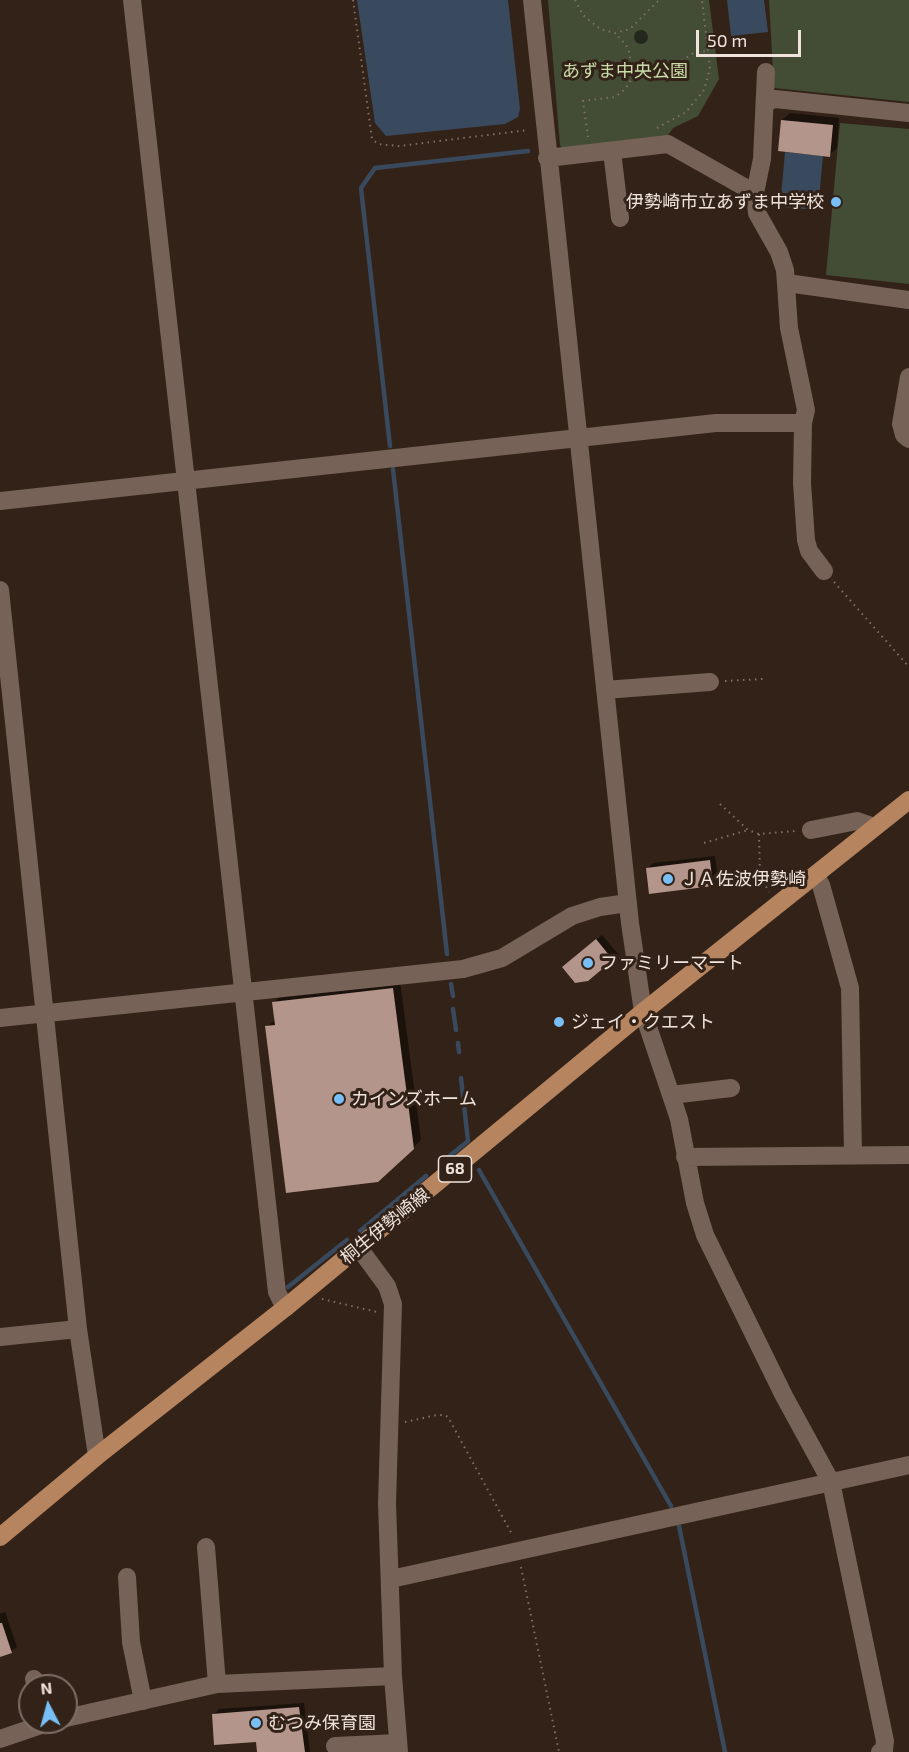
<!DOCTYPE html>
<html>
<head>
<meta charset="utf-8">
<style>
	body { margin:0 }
	#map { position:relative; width:909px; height:1752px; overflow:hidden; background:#332217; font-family:"Exo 2",sans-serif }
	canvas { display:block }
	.north { position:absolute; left:18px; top:1674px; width:60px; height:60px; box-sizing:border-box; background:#332217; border:2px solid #7e6f66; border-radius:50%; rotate:354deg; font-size:16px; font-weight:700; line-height:24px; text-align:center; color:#efe3dc }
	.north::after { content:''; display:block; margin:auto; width:21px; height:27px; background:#78bff7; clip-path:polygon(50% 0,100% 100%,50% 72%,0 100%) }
	.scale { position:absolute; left:696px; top:30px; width:105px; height:27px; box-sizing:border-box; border:3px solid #efe3dc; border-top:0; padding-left:8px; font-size:18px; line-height:21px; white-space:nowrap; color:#efe3dc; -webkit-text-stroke:4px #332217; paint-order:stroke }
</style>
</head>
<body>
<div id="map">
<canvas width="909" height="1752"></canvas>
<div class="north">N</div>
<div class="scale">50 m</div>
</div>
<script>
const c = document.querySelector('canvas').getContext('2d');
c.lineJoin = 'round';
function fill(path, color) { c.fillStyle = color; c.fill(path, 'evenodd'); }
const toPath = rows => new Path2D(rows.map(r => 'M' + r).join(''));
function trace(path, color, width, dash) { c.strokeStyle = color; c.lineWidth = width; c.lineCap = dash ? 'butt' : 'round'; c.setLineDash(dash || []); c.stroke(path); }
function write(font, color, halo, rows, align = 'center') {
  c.font = font + ' "Exo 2","Noto Sans JP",sans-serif'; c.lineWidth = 6; c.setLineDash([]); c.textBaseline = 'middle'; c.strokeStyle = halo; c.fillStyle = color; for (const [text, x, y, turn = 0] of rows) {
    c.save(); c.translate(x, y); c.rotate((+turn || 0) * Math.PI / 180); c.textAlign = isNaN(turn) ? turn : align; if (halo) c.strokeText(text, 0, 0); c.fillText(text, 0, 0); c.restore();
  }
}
fill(toPath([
	[548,0,709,0,719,79,698,116,673,128,666,138,564,152,560,145],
	[769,0,909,0,909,102,774,88],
	[840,123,909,129,909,284,826,275]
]), '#434c35');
fill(toPath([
	[357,0,508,0,520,109,518,117,505,124,386,136,375,123],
	[727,0,764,0,768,32,731,36],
	[785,152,823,156,818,210,780,207]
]), '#394a5e');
fill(toPath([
	'634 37a7 7 0 1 1 14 0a7 7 0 1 1-14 0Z',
	[790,113,839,118,837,148,829,155,782,120],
	[715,856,718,879,712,885,648,868,653,863],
	[602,935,618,954,612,959,569,962],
	[400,981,421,1140,413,1148,267,1027,276,1019,274,1003,281,995],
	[5,1612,17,1647,0,1657,0,1614],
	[304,1703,310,1752,258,1752,258,1740,214,1714,219,1709]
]), '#0007');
trace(toPath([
	[390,446,361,188,375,168,528,151],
	[393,469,447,954],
	[451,984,453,996],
	[453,1009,456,1030],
	[458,1043,459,1052],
	[441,1163,468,1141,461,1078],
	[479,1170,671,1506],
	[360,1231,426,1176],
	[288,1287,347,1240],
	[679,1526,725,1752]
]), '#394a5e', 4.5);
fill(toPath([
	[781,120,833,125,830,157,778,151],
	[710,860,713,886,649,894,646,868],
	[596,939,613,960,588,981,575,983,562,967],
	[393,988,414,1149,378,1182,286,1193,265,1026,275,1025,272,1002],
	[0,1623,2,1623,12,1653,0,1657],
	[299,1707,305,1752,257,1752,256,1742,214,1745,212,1714]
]), '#b4958b');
trace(toPath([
	[353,0,372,139,378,144,399,146,528,130],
	[575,0,583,15,600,29,615,33,630,29,659,0],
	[682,61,693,53,708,51],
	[657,128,686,112,704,90,710,69,702,0],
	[588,137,583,101,615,97,625,89,631,80,630,54,626,45,615,33],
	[834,582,909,667],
	[725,681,763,679],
	[720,804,748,830,759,834,796,831],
	[759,834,760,875,769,892],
	[704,843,748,830],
	[322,1299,377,1312],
	[405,1422,437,1415,444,1415,448,1417,513,1536],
	[521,1567,559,1752]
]), '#807168', 2, [1.5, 4.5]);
trace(toPath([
	[132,0,277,1292,285,1308],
	[532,0,630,923,643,1012,679,1119,695,1203,705,1235,784,1396,831,1482,885,1741,884,1750,880,1752],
	[766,72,762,159,755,193,757,213,779,252,785,270,789,328,806,410,803,423,802,483,806,540,809,551,824,571],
	[765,103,775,99,909,113],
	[612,151,620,218],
	[547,158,668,144,755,193],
	[787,283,909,300],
	[909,377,901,424,904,435,909,439],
	[0,501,716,423,803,423],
	[0,590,78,1329,97,1456],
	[605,690,710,682],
	[811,830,857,821,874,827],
	[816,876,821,885,850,988,853,1155],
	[0,1018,463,969,502,958,572,916,600,907,628,903],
	[671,1095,731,1088],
	[685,1157,909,1155],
	[359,1248,387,1286,393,1304,387,1503,393,1676,399,1752],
	[0,1337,78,1329],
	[206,1547,217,1684],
	[127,1577,131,1642,143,1701],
	[391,1579,909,1465],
	[34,1679,36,1686],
	[66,1718,217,1684,393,1676],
	[0,1739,50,1722],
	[335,1746,398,1743]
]), '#766256', 18);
trace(toPath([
	[0,1537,97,1456,285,1308,643,1012,909,800]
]), '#b6845f', 18);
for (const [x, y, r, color] of [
	[836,202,6,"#78bff7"],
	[668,879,6,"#78bff7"],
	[588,963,6,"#78bff7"],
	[559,1022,6,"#78bff7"],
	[339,1099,6,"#78bff7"],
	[256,1723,6,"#78bff7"]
]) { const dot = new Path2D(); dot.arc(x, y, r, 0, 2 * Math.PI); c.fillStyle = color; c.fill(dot); trace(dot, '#332217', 2); }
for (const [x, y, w] of [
	[455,1169,33]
]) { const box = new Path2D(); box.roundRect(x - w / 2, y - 13, w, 26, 4.5); c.fillStyle = '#332217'; c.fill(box); trace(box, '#efe3dc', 1.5); }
write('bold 16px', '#efe3dc', null, [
	["68",455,1169]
]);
write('18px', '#c9dcaa', '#332217', [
	["あずま中央公園",625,71]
]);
write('18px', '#efe3dc', '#332217', [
	["伊勢崎市立あずま中学校",824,202,"right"],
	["ＪＡ佐波伊勢崎",680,879],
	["ファミリーマート",600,963],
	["ジェイ・クエスト",571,1022],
	["カインズホーム",351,1099],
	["むつみ保育園",268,1723]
], 'left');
write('18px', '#efe3dc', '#332217', [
	["桐生伊勢崎線",385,1226,-39]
]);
</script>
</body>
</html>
